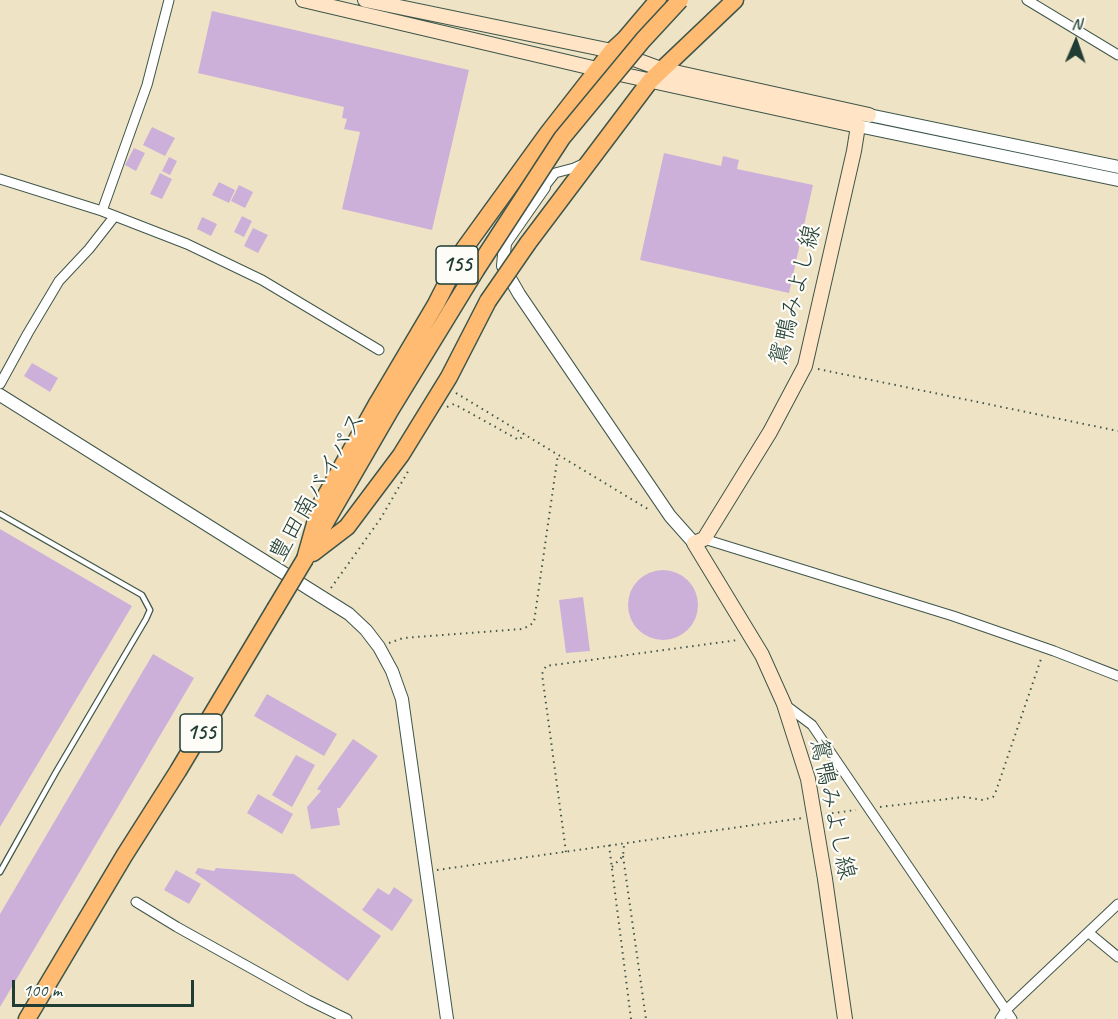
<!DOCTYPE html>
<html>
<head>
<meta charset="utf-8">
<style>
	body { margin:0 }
	#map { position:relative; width:1118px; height:1019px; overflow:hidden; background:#efe3c5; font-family:Caveat,sans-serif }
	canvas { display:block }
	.north { position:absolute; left:1046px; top:12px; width:60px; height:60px; -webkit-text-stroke:4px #fdfcf7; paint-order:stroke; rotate:2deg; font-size:16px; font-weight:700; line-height:24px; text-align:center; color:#1f3d34 }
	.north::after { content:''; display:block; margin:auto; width:21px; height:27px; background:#1f3d34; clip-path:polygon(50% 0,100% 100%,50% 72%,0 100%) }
	.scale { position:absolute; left:12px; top:980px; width:182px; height:27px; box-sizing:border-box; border:3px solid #1f3d34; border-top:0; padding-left:8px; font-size:18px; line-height:21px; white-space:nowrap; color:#1f3d34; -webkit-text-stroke:4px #fdfcf7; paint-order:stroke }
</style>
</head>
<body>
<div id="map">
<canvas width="1118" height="1019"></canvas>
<div class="north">N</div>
<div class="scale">100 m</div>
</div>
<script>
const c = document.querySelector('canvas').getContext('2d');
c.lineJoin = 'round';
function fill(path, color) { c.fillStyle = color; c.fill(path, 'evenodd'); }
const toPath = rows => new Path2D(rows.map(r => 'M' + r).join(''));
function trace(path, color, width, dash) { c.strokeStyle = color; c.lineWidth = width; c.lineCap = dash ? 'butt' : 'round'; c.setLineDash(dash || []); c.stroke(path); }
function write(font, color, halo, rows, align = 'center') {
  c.font = font + ' Caveat,"Klee One",sans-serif'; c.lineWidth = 4.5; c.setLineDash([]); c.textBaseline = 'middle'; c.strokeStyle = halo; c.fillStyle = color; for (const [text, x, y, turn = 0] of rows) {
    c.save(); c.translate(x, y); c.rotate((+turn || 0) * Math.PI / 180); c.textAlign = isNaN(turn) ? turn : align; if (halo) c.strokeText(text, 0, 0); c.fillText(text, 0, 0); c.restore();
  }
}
fill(toPath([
	[212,11,469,70,432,230,342,209,360,132,344,129,347,119,342,118,344,107,198,73],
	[152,127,175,138,165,156,143,145],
	[134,148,145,153,136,171,125,165],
	[664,153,721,166,723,156,739,160,737,169,813,185,789,293,640,260],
	[169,157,177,161,170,175,162,171],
	[160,173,172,179,162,199,150,194],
	[219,182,235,190,229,203,212,195],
	[239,185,253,192,245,208,231,201],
	[242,216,252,221,244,237,234,232],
	[202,217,217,224,211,236,197,229],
	[253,228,268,235,258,253,244,246],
	[32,363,58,378,50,392,24,376],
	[0,529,132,606,0,827],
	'628 605a35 35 0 1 1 70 0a35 35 0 1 1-70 0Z',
	[583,597,590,651,566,653,559,600],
	[153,654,194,678,0,1007,0,914],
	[267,694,337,734,324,756,254,716],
	[353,739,378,756,340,808,337,808,340,825,311,829,307,807,321,791,317,789],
	[296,755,315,765,292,807,272,795],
	[258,794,293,814,282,834,247,813],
	[198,868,214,871,216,868,294,874,381,936,348,981,195,873],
	[176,870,201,884,189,904,164,890],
	[394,887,413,900,392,931,362,910,378,888,389,895]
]), '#ccb0da');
const service = toPath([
	[0,514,142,595,150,610,146,619,56,772,0,872]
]);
const minor = toPath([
	[1027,0,1118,55],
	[0,179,102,211,187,244,262,280,379,350],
	[544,187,555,173,574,168,585,163],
	[102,211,147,85,169,0],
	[0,384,28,333,59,281,89,249,114,217],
	[704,539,953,616,1054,651,1118,676],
	[784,704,812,725,1012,1019],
	[136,902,177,927,308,1000,347,1019],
	[1089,933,1118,957],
	[1000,1019,1006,1010,1118,904]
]);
const tertiary = toPath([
	[869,115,1118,167],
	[858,126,1118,180],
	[544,187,505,243,503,266,519,294,670,516,694,543],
	[0,395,349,614,366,630,379,647,392,671,402,699,447,1019]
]);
const secondary = toPath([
	[303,0,597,69,858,126,854,151,805,366,770,432,704,539,694,543,762,655,784,704,808,779,825,879,845,1019],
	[365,0,612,51,661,69,869,115]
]);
const trunk = toPath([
	[528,243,650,81,735,0],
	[317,537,391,409,476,270],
	[313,553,347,527,401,455,449,377,488,301],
	[305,559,320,506,378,402,436,304,464,249,548,133,612,51,625,39,658,0],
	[27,1019,124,856,178,771,275,609]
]);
trace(service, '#3e564a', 7);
trace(minor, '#3e564a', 11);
trace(tertiary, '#3e564a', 14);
trace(secondary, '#3e564a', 16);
trace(trunk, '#3e564a', 19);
trace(toPath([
	[818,369,1118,431],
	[456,393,651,511],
	[447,407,454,404,519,440,525,434],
	[331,588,381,518,410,468],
	[389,643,403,638,522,629,529,626,534,622,558,454],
	[880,807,964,797,983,800,993,797,996,791,1041,659],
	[826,814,856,810],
	[609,845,631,1019],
	[566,852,542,674,546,666,738,640],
	[623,856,646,1019],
	[612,867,623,856,624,845],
	[437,870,803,818]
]), '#3e564a', 2, [1.5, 4.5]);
trace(service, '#fff', 4.5);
trace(minor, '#fff', 9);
trace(tertiary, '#fff', 12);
trace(secondary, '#ffe4c6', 14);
trace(trunk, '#ffbb71', 16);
const trunkBridge = toPath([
	[476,270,562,138,643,40,680,0],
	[488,301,528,243],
	[275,609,305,559]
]);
trace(trunkBridge, '#3e564a', 19, []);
trace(trunkBridge, '#ffbb71', 16);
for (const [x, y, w] of [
	[457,265,42],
	[201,733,42]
]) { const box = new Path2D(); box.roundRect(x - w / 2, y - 19, w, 38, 4.5); c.fillStyle = '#fdfcf7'; c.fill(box); trace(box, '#1f3d34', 1.5); }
write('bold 22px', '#1f3d34', null, [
	["155",457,265],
	["155",201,733]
]);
write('24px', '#1f3d34', '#fdfcf7', [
	["鴛鴨みよし線",796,295,-76],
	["豊田南バイパス",318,487,-60],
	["鴛鴨みよし線",832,809,78]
]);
</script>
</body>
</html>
